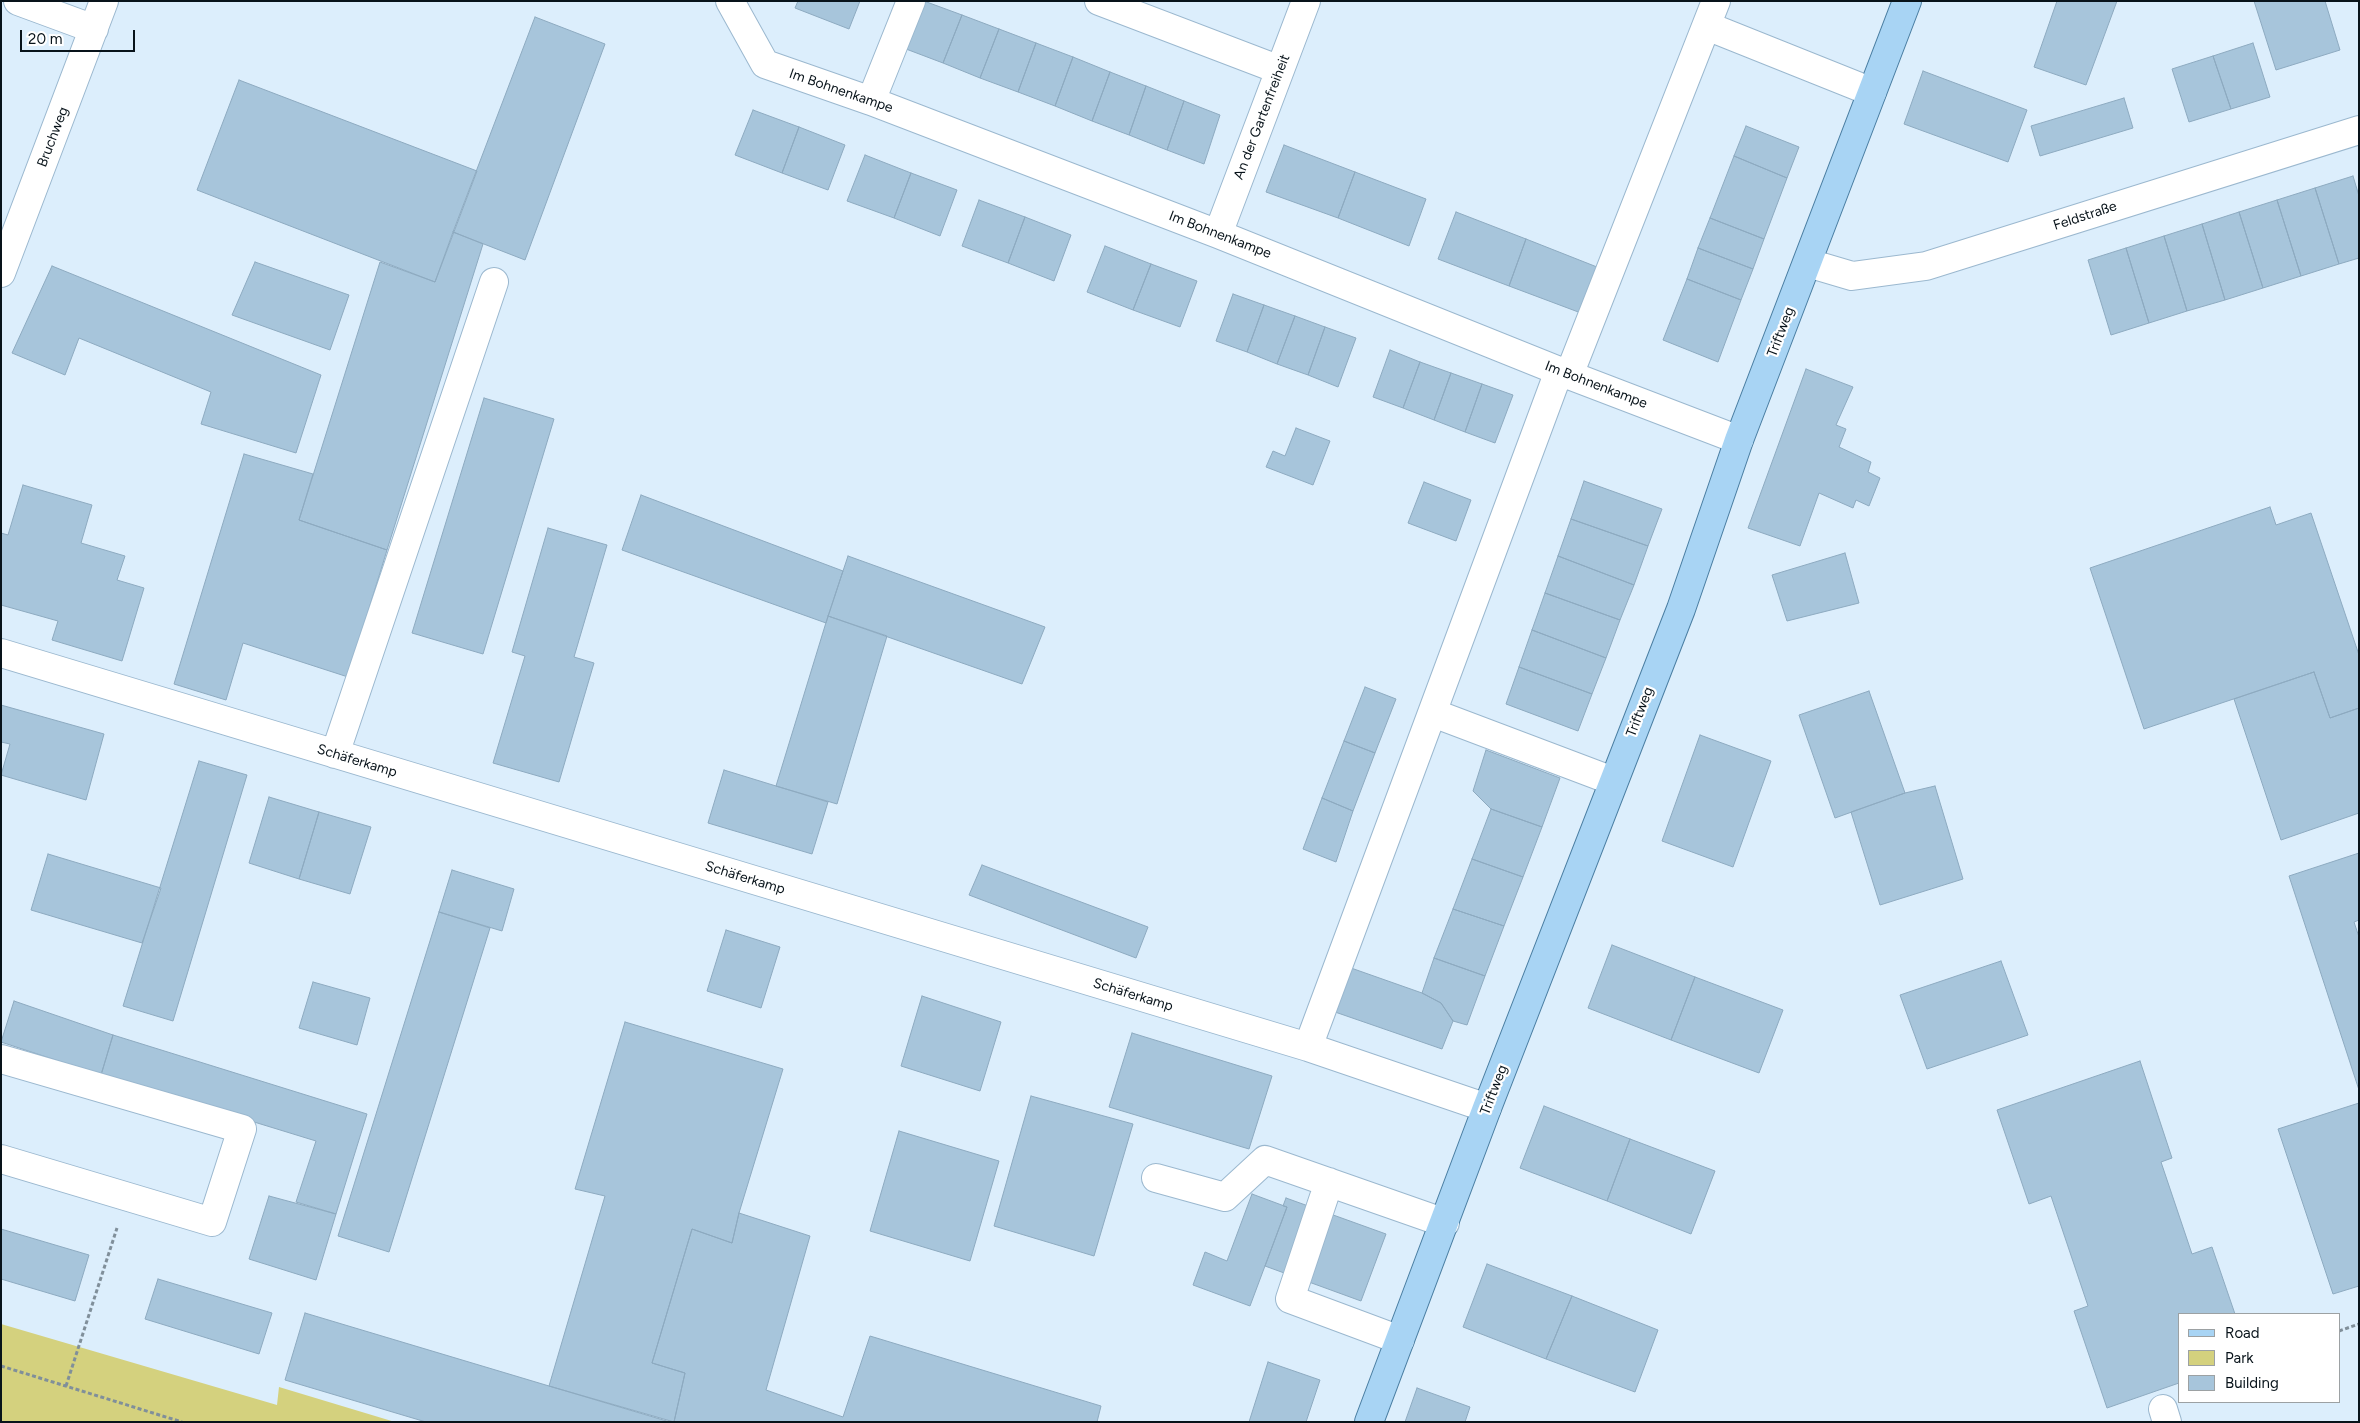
<!DOCTYPE html>
<html>
<head>
<meta charset="utf-8">
<style>
	body { margin:0 }
	#map { position:relative; width:2360px; height:1423px; overflow:hidden; background:#dceefc; font-family:Figtree,sans-serif }
	canvas { display:block }
	.frame { position:absolute; inset:0; border:2px solid #08131a; pointer-events:none }
	.legend { position:absolute; left:2178px; top:1313px; width:162px; height:90px; box-sizing:border-box; background:#fff; border:1px solid #9ca1a3; margin:0; padding:6px 9px; list-style:none; font-size:15px; color:#08131a }
	.legend li { display:flex; align-items:center; gap:10px; height:25px }
	.legend b { width:25px; border:1px solid #9ca1a3 }
	.scale { position:absolute; left:20px; top:30px; width:115px; height:22px; box-sizing:border-box; border:2px solid #08131a; border-top:0; padding-left:6px; font-size:15px; line-height:18px; white-space:nowrap; color:#08131a; -webkit-text-stroke:4px #fff; paint-order:stroke }
</style>
</head>
<body>
<div id="map">
<canvas width="2360" height="1423"></canvas>
<div class="frame"></div>
<ul class="legend">
<li><b style="height:6px;background:#a8d4f4"></b>Road</li>
<li><b style="height:14px;background:#d4d17e"></b>Park</li>
<li><b style="height:14px;background:#a7c5db"></b>Building</li>
</ul>
<div class="scale">20 m</div>
</div>
<script>
const c = document.querySelector('canvas').getContext('2d');
c.lineJoin = 'round';
function fill(path, color) { c.fillStyle = color; c.fill(path, 'evenodd'); }
const toPath = rows => new Path2D(rows.map(r => 'M' + r).join(''));
function trace(path, color, width, dash) { c.strokeStyle = color; c.lineWidth = width; c.lineCap = dash ? 'butt' : 'round'; c.setLineDash(dash || []); c.stroke(path); }
function write(font, color, halo, rows, align = 'center') {
  c.font = font + ' Figtree,sans-serif'; c.lineWidth = 4.5; c.setLineDash([]); c.textBaseline = 'middle'; c.strokeStyle = halo; c.fillStyle = color; for (const [text, x, y, turn = 0] of rows) {
    c.save(); c.translate(x, y); c.rotate((+turn || 0) * Math.PI / 180); c.textAlign = isNaN(turn) ? turn : align; if (halo) c.strokeText(text, 0, 0); c.fillText(text, 0, 0); c.restore();
  }
}
fill(toPath([
	[1,1324,277,1405,279,1387,395,1422,1,1422]
]), '#d4d17e');
const building = toPath([
	[798,1,860,1,849,29,795,8,798,1],
	[924,1,962,15,943,63,906,49,924,1],
	[2057,1,2117,1,2086,85,2034,67,2057,1],
	[2254,1,2325,1,2340,50,2276,70,2254,1],
	[962,15,999,29,980,78,943,63,962,15],
	[535,17,605,44,525,260,453,232,535,17],
	[999,29,1036,43,1018,92,980,78,999,29],
	[1036,43,1073,57,1055,106,1018,92,1036,43],
	[2253,43,2270,97,2231,109,2213,56,2253,43],
	[2213,56,2231,109,2189,122,2172,69,2213,56],
	[1073,57,1110,72,1092,121,1055,106,1073,57],
	[1923,71,2027,110,2008,162,1904,124,1923,71],
	[1110,72,1146,86,1129,135,1092,121,1110,72],
	[239,80,477,171,435,282,197,190,239,80],
	[1146,86,1184,101,1167,150,1129,135,1146,86],
	[2124,98,2133,128,2040,156,2031,126,2124,98],
	[1184,101,1220,115,1204,164,1167,150,1184,101],
	[753,110,799,127,782,173,735,155,753,110],
	[1746,126,1799,147,1787,178,1734,156,1746,126],
	[799,127,845,145,828,190,782,173,799,127],
	[1284,145,1355,172,1338,218,1266,192,1284,145],
	[865,155,911,173,894,218,847,201,865,155],
	[1734,156,1787,178,1764,239,1710,218,1734,156],
	[1355,172,1426,199,1409,246,1338,218,1355,172],
	[911,173,957,190,940,236,894,218,911,173],
	[2353,176,2359,196,2359,258,2339,264,2315,188,2353,176],
	[2315,188,2339,264,2301,276,2277,200,2315,188],
	[979,200,1025,217,1008,263,962,246,979,200],
	[2277,200,2301,276,2263,288,2239,212,2277,200],
	[1456,212,1526,239,1509,286,1438,259,1456,212],
	[2239,212,2263,288,2225,300,2202,224,2239,212],
	[1025,217,1071,235,1054,281,1008,263,1025,217],
	[1710,218,1764,239,1753,269,1698,248,1710,218],
	[2202,224,2225,300,2187,311,2164,236,2202,224],
	[453,232,483,244,387,550,299,520,380,262,435,282,453,232],
	[2164,236,2187,311,2149,323,2126,248,2164,236],
	[1526,239,1597,267,1581,313,1509,286,1526,239],
	[1105,246,1151,264,1133,310,1087,292,1105,246],
	[1698,248,1753,269,1741,300,1687,279,1698,248],
	[2126,248,2149,323,2111,335,2088,260,2126,248],
	[255,262,349,295,330,350,232,315,255,262],
	[1151,264,1197,281,1180,327,1133,310,1151,264],
	[52,266,321,375,296,453,201,424,211,392,79,338,65,375,12,353,52,266],
	[1687,279,1741,300,1718,362,1663,340,1687,279],
	[1233,294,1264,305,1247,352,1216,341,1233,294],
	[1264,305,1295,316,1277,364,1247,352,1264,305],
	[1295,316,1325,327,1308,375,1277,364,1295,316],
	[1325,327,1356,338,1338,387,1308,375,1325,327],
	[1390,350,1420,362,1403,408,1373,397,1390,350],
	[1420,362,1451,373,1434,420,1403,408,1420,362],
	[1806,369,1853,387,1836,425,1846,429,1839,447,1871,462,1868,472,1880,478,1869,506,1856,500,1853,508,1819,493,1800,546,1748,528,1806,369],
	[1451,373,1482,384,1465,432,1434,420,1451,373],
	[1482,384,1513,395,1495,443,1465,432,1482,384],
	[484,398,554,419,483,654,412,633,484,398],
	[1296,428,1330,441,1313,485,1266,467,1273,451,1285,456,1296,428],
	[244,454,313,474,299,520,387,550,348,677,243,643,226,700,174,684,244,454],
	[1584,481,1662,509,1648,546,1571,519,1584,481],
	[1424,482,1471,500,1456,541,1408,523,1424,482],
	[23,485,92,505,81,543,125,556,117,580,144,588,122,661,52,640,58,621,1,605,1,533,8,535,23,485],
	[641,495,843,571,826,623,622,550,641,495],
	[2270,507,2276,525,2311,513,2359,655,2359,708,2330,718,2314,672,2144,729,2090,568,2270,507],
	[1571,519,1648,546,1634,585,1558,556,1571,519],
	[548,528,607,545,574,657,594,663,559,782,493,763,525,656,512,652,548,528],
	[1845,553,1859,603,1787,621,1772,575,1845,553],
	[848,556,1045,627,1022,684,828,616,848,556],
	[1558,556,1634,585,1620,620,1545,593,1558,556],
	[1545,593,1620,620,1606,658,1532,630,1545,593],
	[828,616,887,636,837,804,776,786,828,616],
	[1532,630,1606,658,1592,694,1519,667,1532,630],
	[1519,667,1592,694,1578,731,1506,704,1519,667],
	[2314,672,2330,718,2359,708,2359,813,2281,840,2234,699,2314,672],
	[1365,687,1396,699,1375,753,1344,741,1365,687],
	[1869,691,1905,793,1835,818,1799,715,1869,691],
	[1,705,104,734,86,800,1,775,10,744,1,742,1,705],
	[1700,735,1771,761,1733,867,1662,841,1700,735],
	[1344,741,1375,753,1353,811,1322,798,1344,741],
	[1486,750,1560,778,1542,827,1491,809,1473,791,1486,750],
	[199,761,247,775,173,1021,123,1006,199,761],
	[724,770,828,802,812,854,708,823,724,770],
	[1935,786,1963,879,1880,905,1851,812,1905,793,1935,786],
	[269,797,319,812,299,879,249,863,269,797],
	[1322,798,1353,811,1336,862,1303,849,1322,798],
	[1491,809,1542,827,1523,877,1472,859,1491,809],
	[319,812,371,827,350,894,299,879,319,812],
	[2359,853,2359,920,2354,922,2359,937,2359,1090,2289,876,2359,853],
	[48,854,161,888,142,943,31,910,48,854],
	[1472,859,1523,877,1504,926,1453,909,1472,859],
	[982,865,1148,927,1136,958,969,895,982,865],
	[452,870,514,889,502,931,439,912,452,870],
	[1453,909,1504,926,1485,976,1434,958,1453,909],
	[439,912,490,928,389,1252,338,1236,439,912],
	[726,930,780,947,761,1008,707,991,726,930],
	[1612,945,1695,977,1671,1040,1588,1008,1612,945],
	[1434,958,1485,976,1467,1025,1453,1021,1441,1003,1422,993,1434,958],
	[2001,961,2028,1035,1927,1069,1900,995,2001,961],
	[1351,968,1422,993,1441,1003,1453,1021,1442,1049,1335,1012,1351,968],
	[1695,977,1783,1010,1759,1073,1671,1040,1695,977],
	[313,982,370,998,357,1045,299,1028,313,982],
	[922,996,1001,1022,980,1091,901,1066,922,996],
	[14,1001,113,1035,101,1075,1,1042,14,1001],
	[625,1022,783,1069,739,1213,732,1243,692,1229,652,1363,685,1373,674,1422,549,1386,605,1196,575,1189,625,1022],
	[1132,1033,1272,1076,1249,1149,1109,1107,1132,1033],
	[113,1035,367,1114,336,1214,296,1202,316,1141,101,1075,113,1035],
	[2140,1061,2172,1158,2161,1162,2192,1254,2212,1247,2235,1314,2179,1314,2179,1383,2107,1408,2074,1311,2088,1306,2051,1196,2029,1204,1997,1110,2140,1061],
	[1031,1096,1133,1124,1094,1256,994,1226,1031,1096],
	[2359,1103,2359,1286,2333,1294,2278,1129,2359,1103],
	[1544,1106,1630,1139,1607,1201,1520,1168,1544,1106],
	[899,1131,999,1161,970,1261,870,1231,899,1131],
	[1630,1139,1715,1171,1691,1234,1607,1201,1630,1139],
	[1252,1194,1287,1207,1250,1306,1193,1285,1205,1252,1227,1261,1252,1194],
	[269,1196,336,1214,316,1280,249,1259,269,1196],
	[1286,1198,1386,1234,1361,1301,1265,1266,1287,1207,1283,1206,1286,1198],
	[739,1213,810,1236,766,1390,843,1417,870,1336,1101,1406,1097,1422,674,1422,685,1373,652,1363,692,1229,732,1243,739,1213],
	[1,1229,89,1255,75,1301,1,1279,1,1229],
	[1487,1264,1572,1296,1546,1359,1463,1327,1487,1264],
	[158,1279,272,1313,259,1354,145,1319,158,1279],
	[1572,1296,1658,1330,1635,1392,1546,1359,1572,1296],
	[305,1313,549,1386,670,1422,426,1422,285,1380,305,1313],
	[1268,1362,1320,1380,1306,1422,1249,1422,1268,1362],
	[1417,1388,1470,1407,1465,1422,1405,1422,1417,1388]
]);
fill(building, '#a7c5db');
trace(building, '#8daac0', 1);
const minor = toPath([
	[18,1,94,29],
	[730,1,765,64,871,101,1218,234,1569,375,1739,440],
	[1099,1,1280,70],
	[1707,26,1872,92],
	[871,101,911,1],
	[1218,234,1306,1],
	[1808,263,1852,276,1926,266,2359,130],
	[1,273,104,1],
	[1569,375,1716,1],
	[1,653,1308,1047,1487,1108],
	[1433,713,1613,781],
	[335,754,494,282],
	[1308,1047,1559,371],
	[1,1059,242,1129,212,1222,1,1159],
	[1156,1178,1225,1197,1265,1160,1445,1223],
	[1329,1182,1290,1299,1400,1340],
	[2163,1409,2167,1422]
]);
const major = toPath([
	[1369,1422,1487,1108,1681,609,1739,440,1907,1]
]);
trace(minor, '#9bb8cf', 30);
trace(major, '#4a7ea2', 30);
trace(toPath([
	[2339,1331,2359,1324],
	[1,1366,182,1422],
	[66,1386,117,1228]
]), '#808f9a', 3, [4, 2.5]);
trace(minor, '#fff', 28);
trace(major, '#a8d4f4', 28);
write('14px', '#08131a', '#fff', [
	["Im Bohnenkampe",841,91,19],
	["An der Gartenfreiheit",1262,117,-69],
	["Bruchweg",53,137,-69],
	["Feldstraße",2085,216,-18],
	["Im Bohnenkampe",1220,235,21],
	["Triftweg",1781,332,-69],
	["Im Bohnenkampe",1596,385,21],
	["Triftweg",1640,712,-69],
	["Schäferkamp",357,761,17],
	["Schäferkamp",745,878,17],
	["Schäferkamp",1133,995,17],
	["Triftweg",1494,1090,-69]
]);
</script>
</body>
</html>
